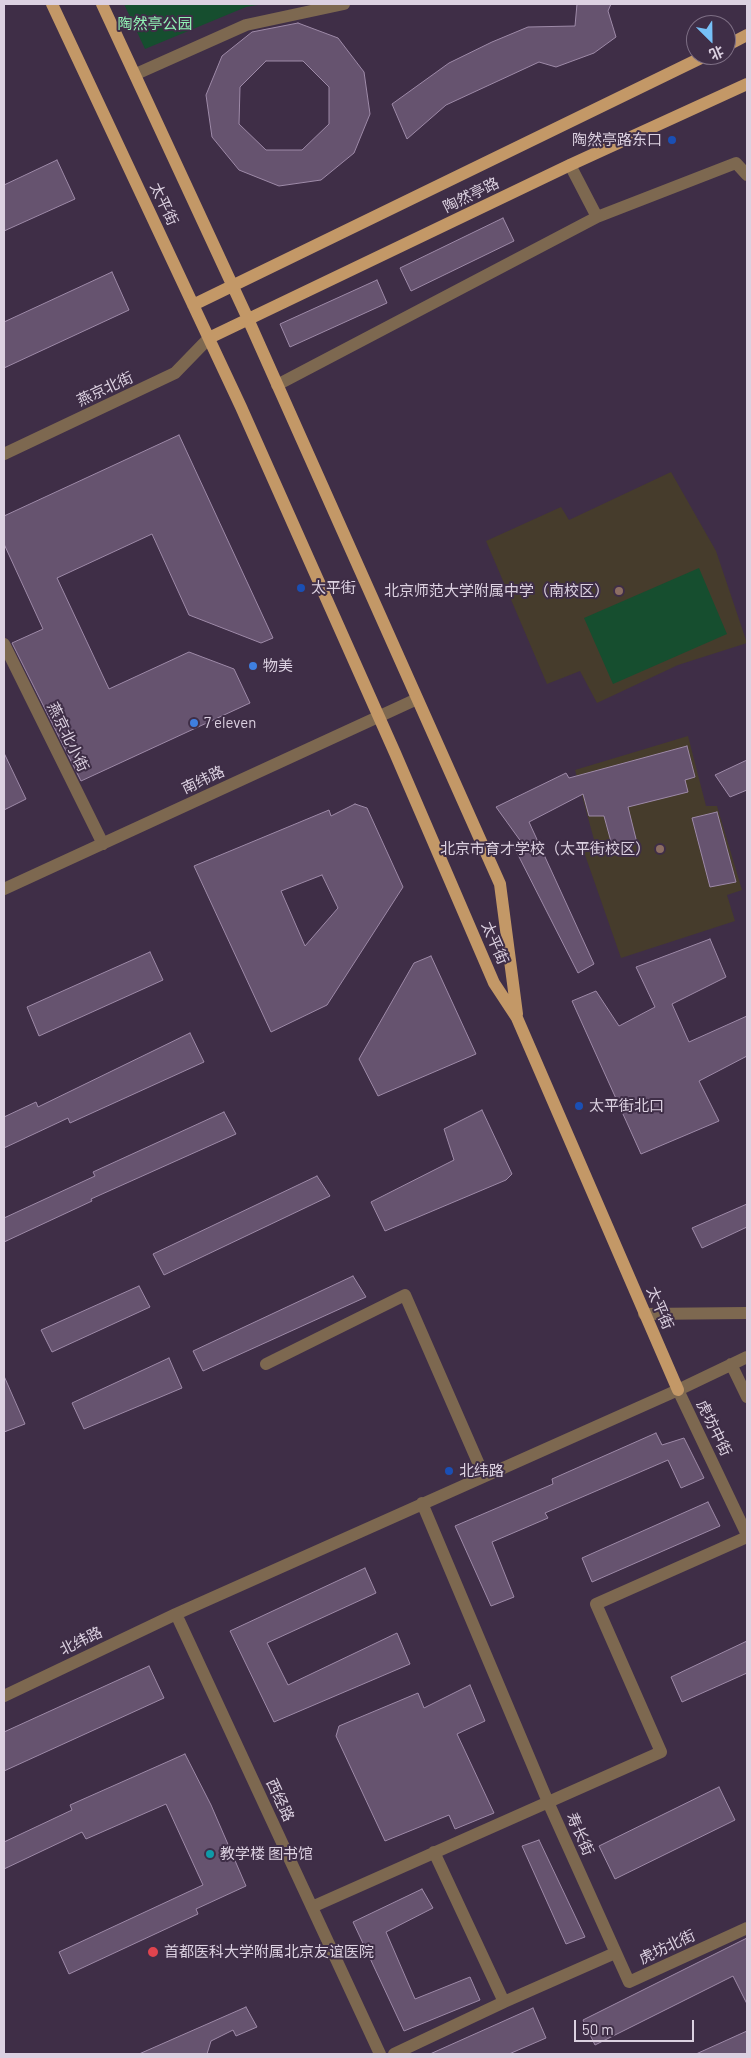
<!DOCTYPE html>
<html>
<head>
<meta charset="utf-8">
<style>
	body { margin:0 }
	#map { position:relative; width:751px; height:2058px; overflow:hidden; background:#3f2e47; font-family:Barlow,"Noto Sans SC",sans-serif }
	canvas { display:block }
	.frame { position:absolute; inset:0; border:5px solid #dcd1e1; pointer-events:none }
	.north { position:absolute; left:686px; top:15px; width:50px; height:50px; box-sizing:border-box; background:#3f2e47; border:1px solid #7e6f85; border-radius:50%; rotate:157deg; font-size:14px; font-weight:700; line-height:20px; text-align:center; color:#dcd1e1 }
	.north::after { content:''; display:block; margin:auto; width:18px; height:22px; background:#76c0f7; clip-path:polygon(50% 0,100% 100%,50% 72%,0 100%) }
	.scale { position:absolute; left:574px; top:2020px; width:120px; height:22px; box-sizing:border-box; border:2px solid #dcd1e1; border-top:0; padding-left:6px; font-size:15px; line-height:18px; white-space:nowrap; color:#dcd1e1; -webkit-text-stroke:4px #3f2e47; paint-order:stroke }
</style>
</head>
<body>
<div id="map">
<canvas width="751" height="2058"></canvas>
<div class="frame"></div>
<div class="north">北</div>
<div class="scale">50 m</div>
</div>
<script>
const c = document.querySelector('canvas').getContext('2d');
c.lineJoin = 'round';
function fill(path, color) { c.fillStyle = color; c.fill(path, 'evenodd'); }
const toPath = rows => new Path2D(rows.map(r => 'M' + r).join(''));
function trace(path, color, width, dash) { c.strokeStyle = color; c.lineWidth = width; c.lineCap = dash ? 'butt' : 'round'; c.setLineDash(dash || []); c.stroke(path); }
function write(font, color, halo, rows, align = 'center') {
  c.font = font + ' Barlow,"Noto Sans SC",sans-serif'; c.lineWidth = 4; c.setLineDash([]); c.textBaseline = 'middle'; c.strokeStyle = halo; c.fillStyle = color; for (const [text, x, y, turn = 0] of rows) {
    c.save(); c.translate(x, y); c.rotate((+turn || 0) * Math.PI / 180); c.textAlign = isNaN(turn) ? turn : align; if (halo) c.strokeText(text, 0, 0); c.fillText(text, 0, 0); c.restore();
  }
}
fill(toPath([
	[671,472,716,551,747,643,678,665,597,703,580,671,547,684,486,541,561,507,569,520],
	[688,736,706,806,717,806,742,890,727,895,735,921,621,958,584,852,596,847,575,770]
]), '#463c2c');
fill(toPath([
	[124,4,263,4,246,7,145,49],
	[699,568,727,634,613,684,584,618]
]), '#164e2f');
const building = toPath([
	[577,4,611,4,608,11,616,37,594,53,556,67,539,62,446,105,407,139,392,104,449,63,492,42,528,27,575,26,577,4],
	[298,23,338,38,364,72,370,114,354,153,321,180,279,186,239,170,212,137,206,95,222,56,252,32,298,23],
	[266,61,303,61,329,87,329,124,302,150,266,150,239,124,240,87,266,61],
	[57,160,75,199,4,231,4,185,57,160],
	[503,218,514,241,411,291,400,268,503,218],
	[112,272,129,310,4,368,4,322,112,272],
	[377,280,387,303,290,347,280,324,377,280],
	[179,435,273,638,261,643,189,615,152,534,57,578,109,689,189,652,234,669,250,703,81,781,12,643,43,629,4,544,4,516,179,435],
	[687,746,695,777,685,780,688,792,628,807,637,843,613,849,604,816,589,816,583,794,529,822,594,964,578,973,514,847,522,843,496,807,566,773,569,778,687,746],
	[4,753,26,799,4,810,4,753],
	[747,760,747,790,730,797,715,775,747,760],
	[355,804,367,808,403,887,327,1005,271,1032,194,866,329,810,331,816,355,804],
	[322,875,338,908,305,946,281,891,322,875],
	[717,812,736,882,710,887,692,818,717,812],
	[710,939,726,977,672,1004,689,1042,747,1016,747,1056,699,1081,719,1121,641,1154,572,1001,596,991,619,1026,655,1007,636,967,710,939],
	[150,952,163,980,39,1036,27,1007,150,952],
	[431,956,476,1054,378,1096,359,1059,414,963,431,956],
	[190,1033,204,1062,70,1123,68,1118,4,1148,4,1117,36,1102,38,1107,190,1033],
	[482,1110,512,1174,506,1180,385,1231,371,1202,454,1160,444,1129,482,1110],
	[224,1112,236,1134,91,1199,92,1201,4,1242,4,1218,95,1176,93,1172,224,1112],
	[317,1176,330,1196,164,1275,153,1254,317,1176],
	[747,1204,747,1227,702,1248,692,1228,747,1204],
	[353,1276,366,1297,203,1371,193,1351,353,1276],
	[139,1286,150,1307,52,1352,41,1330,139,1286],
	[169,1358,182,1388,84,1429,72,1403,169,1358],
	[4,1376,25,1424,4,1432,4,1376],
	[656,1433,662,1445,684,1438,704,1478,681,1488,668,1460,545,1513,548,1518,492,1542,514,1597,491,1606,455,1526,553,1484,552,1479,656,1433],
	[708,1502,720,1526,592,1582,582,1558,708,1502],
	[365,1568,376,1593,267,1643,288,1685,397,1633,410,1664,274,1722,230,1631,365,1568],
	[747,1641,747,1673,682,1702,671,1677,747,1641],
	[149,1666,164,1698,4,1771,4,1732,149,1666],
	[470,1685,485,1721,457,1734,494,1813,455,1829,449,1815,385,1841,336,1736,339,1726,418,1693,424,1708,470,1685],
	[185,1754,211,1805,246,1886,196,1909,198,1914,69,1974,59,1952,203,1885,166,1804,86,1839,82,1832,4,1869,4,1842,72,1810,70,1805,185,1754],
	[719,1787,735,1820,615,1879,599,1846,719,1787],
	[539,1840,585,1937,566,1944,522,1846,539,1840],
	[422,1889,433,1908,386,1932,415,1999,470,1977,480,2000,404,2031,353,1922,422,1889],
	[747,1938,747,2004,733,1976,595,2045,583,2020,747,1938],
	[246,2007,257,2027,236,2036,233,2030,211,2041,207,2054,139,2054,246,2007],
	[533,2008,546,2038,509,2054,430,2054,533,2008],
	[747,2031,747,2054,696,2054,747,2031]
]);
fill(building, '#66536f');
trace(building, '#9e8aa8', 1);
trace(toPath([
	[136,74,246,25,344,4],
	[570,165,597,217],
	[277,385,597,217,736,163,747,175],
	[4,454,175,373,209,338],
	[4,644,103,844],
	[4,889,417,699],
	[644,1314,747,1313],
	[266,1364,405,1295,484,1476],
	[731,1364,747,1397],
	[678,1390,747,1535],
	[422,1503,548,1802,629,1982,747,1928],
	[176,1614,380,2054],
	[4,1696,176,1614,678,1390,747,1357],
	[434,1852,504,2002],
	[312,1907,661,1752,596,1604,747,1537],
	[394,2054,504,2002,615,1953]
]), '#7d6850', 12);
trace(toPath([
	[52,4,241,407,395,753,494,983,517,1018,678,1390],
	[102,4,248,319,500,884,517,1014],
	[726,46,747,35],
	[193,305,707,55],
	[209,338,570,165,747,84]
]), '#c39867', 12);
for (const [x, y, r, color] of [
	[672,140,5,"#1a4fb4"],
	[301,588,5,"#1a4fb4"],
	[619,591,5,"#8d6e63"],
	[253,666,5,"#3f7fe0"],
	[194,723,5,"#3f7fe0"],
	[660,849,5,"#8d6e63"],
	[579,1106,5,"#1a4fb4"],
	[449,1471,5,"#1a4fb4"],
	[210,1854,5,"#0f9aa8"],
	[153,1952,6,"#e0444e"]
]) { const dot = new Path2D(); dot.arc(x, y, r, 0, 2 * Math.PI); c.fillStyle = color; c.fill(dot); trace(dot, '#3f2e47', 2); }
write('15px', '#91f5b6', '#3f2e47', [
	["陶然亭公园",155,24]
]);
write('15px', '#dcd1e1', '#3f2e47', [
	["陶然亭路东口",662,140,"right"],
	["太平街",311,588],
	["北京师范大学附属中学（南校区）",609,591,"right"],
	["物美",263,666],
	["7 eleven",204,723],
	["北京市育才学校（太平街校区）",650,849,"right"],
	["太平街北口",589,1106],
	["北纬路",459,1471],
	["教学楼 图书馆",220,1854],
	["首都医科大学附属北京友谊医院",164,1952]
], 'left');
write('15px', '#dcd1e1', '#3f2e47', [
	["陶然亭路",471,195,-26],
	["太平街",164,204,65],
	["燕京北街",105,389,-25],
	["燕京北小街",68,737,64],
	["南纬路",203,780,-25],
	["太平街",495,943,67],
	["太平街",660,1308,67],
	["虎坊中街",714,1428,64],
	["北纬路",81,1641,-26],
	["西经路",280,1800,65],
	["寿长街",580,1834,66],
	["虎坊北街",667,1947,-25]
]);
</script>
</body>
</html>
